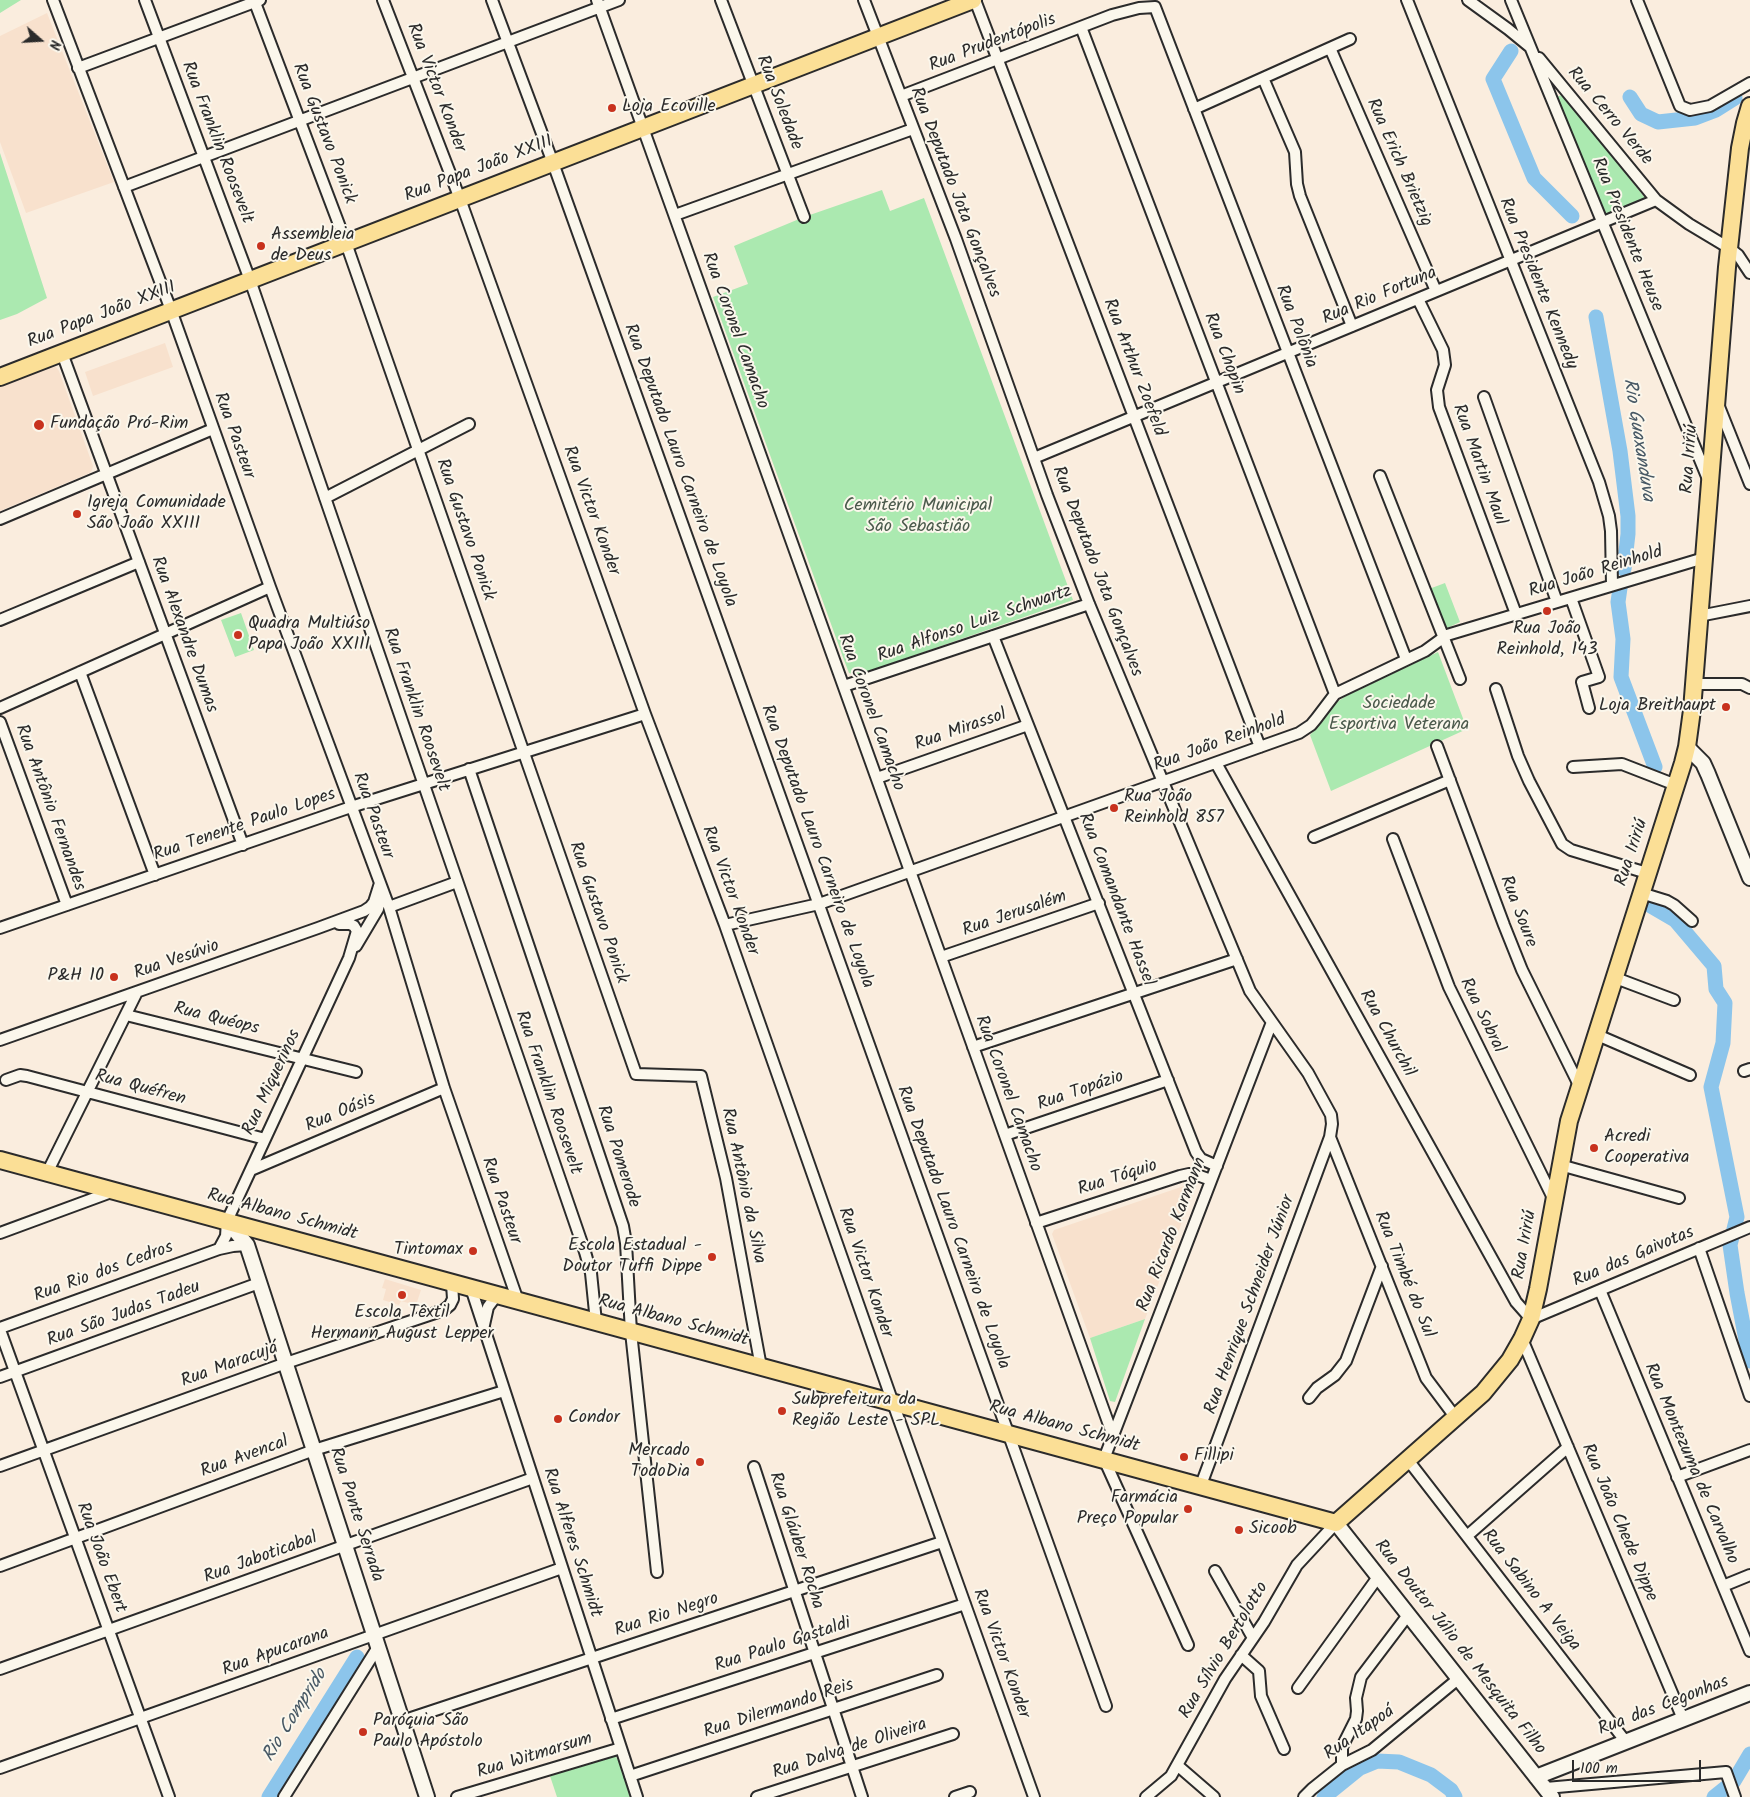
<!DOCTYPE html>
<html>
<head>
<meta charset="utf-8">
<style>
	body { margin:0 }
	#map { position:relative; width:1750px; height:1797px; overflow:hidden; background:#faedde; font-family:Kalam,sans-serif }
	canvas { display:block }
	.north { position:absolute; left:15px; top:15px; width:50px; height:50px; -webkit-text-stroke:4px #fbf7ec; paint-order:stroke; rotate:109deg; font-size:14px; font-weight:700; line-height:20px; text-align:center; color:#2b2b2b }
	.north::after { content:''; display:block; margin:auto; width:18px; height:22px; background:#2b2b2b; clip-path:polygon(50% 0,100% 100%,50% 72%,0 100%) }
	.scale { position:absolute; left:1572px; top:1760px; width:129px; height:22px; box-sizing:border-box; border:2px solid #2b2b2b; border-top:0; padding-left:6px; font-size:15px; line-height:18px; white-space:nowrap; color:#2b2b2b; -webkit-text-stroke:4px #fbf7ec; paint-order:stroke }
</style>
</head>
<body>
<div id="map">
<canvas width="1750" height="1797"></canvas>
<div class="north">N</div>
<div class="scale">100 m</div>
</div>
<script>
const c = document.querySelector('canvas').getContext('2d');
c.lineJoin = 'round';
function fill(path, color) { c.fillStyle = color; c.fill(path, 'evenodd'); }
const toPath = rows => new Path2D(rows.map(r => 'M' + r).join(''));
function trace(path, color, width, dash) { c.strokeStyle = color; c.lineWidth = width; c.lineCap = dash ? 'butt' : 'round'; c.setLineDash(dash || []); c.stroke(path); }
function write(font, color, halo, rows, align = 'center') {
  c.font = font + ' Kalam,sans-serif'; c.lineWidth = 4; c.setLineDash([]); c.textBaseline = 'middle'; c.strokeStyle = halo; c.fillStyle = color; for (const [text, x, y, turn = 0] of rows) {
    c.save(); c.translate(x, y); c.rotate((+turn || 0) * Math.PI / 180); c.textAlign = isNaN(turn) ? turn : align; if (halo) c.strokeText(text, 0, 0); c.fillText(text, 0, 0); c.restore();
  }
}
fill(toPath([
	[47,13,114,182,26,213,0,142,0,36],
	[165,343,173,367,93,396,85,372],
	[51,366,56,367,59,371,93,466,92,470,90,473,0,511,0,385],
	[1187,1185,1193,1193,1145,1319,1090,1338,1052,1234,1054,1230],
	[385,1279,421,1290,416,1305,401,1301,399,1305,383,1300,386,1289,382,1288]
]), '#f8e1cd');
fill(toPath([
	[0,0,21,0,0,13],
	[1562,95,1564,97,1646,199,1609,215,1601,213,1556,97],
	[0,153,47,298,17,314,0,320],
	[882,190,890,211,924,198,1073,600,858,675,849,673,844,660,713,297,748,284,734,246,804,217],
	[1445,583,1460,622,1445,629,1429,589],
	[241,613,254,650,235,657,221,620],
	[1438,652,1467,729,1331,791,1310,735,1323,721,1334,704,1346,696],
	[1145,1319,1115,1402,1110,1401,1090,1338],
	[609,1756,615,1756,619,1761,630,1797,557,1797,550,1776]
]), '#abe9b0');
trace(toPath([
	[1511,51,1493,79,1534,178,1572,216],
	[1630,97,1641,114,1658,122,1695,118,1716,110,1735,98],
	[1596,317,1620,451,1628,516,1628,534,1624,569],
	[1620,588,1618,602,1623,639,1621,677,1655,767],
	[1651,906,1675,920,1714,966,1716,989,1725,1003,1723,1043,1711,1087,1737,1217,1730,1245,1737,1293,1750,1361],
	[269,1797,357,1657],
	[1324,1797,1360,1768,1377,1761,1399,1762,1431,1775,1451,1790,1455,1797],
	[1714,1797,1734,1781,1750,1754]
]), '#8cc5eb', 15);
const street = toPath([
	[53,0,171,310,270,587,389,907,444,1088,518,1301],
	[145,0,250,280,585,1252,591,1273,596,1322],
	[254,0,346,243,636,1074,701,1076,726,1178,761,1367],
	[383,0,460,199,645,714,725,925,893,1403,1034,1797],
	[492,0,553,163,1106,1706],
	[597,0,1113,1436],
	[721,0,804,217],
	[864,0,956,239,1047,495,1089,604,1250,991,1308,1073,1331,1115,1332,1124,1330,1137,1201,1485],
	[975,0,1260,747],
	[1407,0,1599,482,1609,516,1611,531,1612,585],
	[1468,0,1508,29,1530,47],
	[1511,0,1708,479],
	[1637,0,1680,106,1690,110,1710,106,1750,83],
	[1081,27,1335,694],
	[1330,48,1436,291],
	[1539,58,1656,200,1689,224,1729,248,1738,255,1750,273],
	[78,68,260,0],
	[1263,78,1295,152,1297,184,1300,196,1352,326],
	[901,96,1112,15,1139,8,1155,7,1406,659],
	[1194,109,1350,39],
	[124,187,619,0],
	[675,215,913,129],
	[1418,299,1443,350,1445,365,1437,390,1439,407,1516,614],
	[62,353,243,845],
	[1484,397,1557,602],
	[1718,404,1750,484],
	[1034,458,1656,200],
	[1380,476,1460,679],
	[325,498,469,424],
	[0,519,213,429],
	[1571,598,1599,677,1582,682,1589,708],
	[1699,616,1750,606],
	[0,620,139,562],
	[993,636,1196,1152,1201,1159,1217,1166],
	[80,672,155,875],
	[1693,684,1742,684,1750,688],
	[844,686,1089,604],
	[1496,689,1518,756,1529,781,1562,844,1571,850,1647,873],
	[0,708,270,587],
	[0,722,67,905],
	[1437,746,1504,925,1522,970,1579,1085],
	[1216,763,1516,1302,1531,1319,1750,1227],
	[1573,767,1622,764,1676,785],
	[469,769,623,1226,626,1243,631,1332,657,1572],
	[877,778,1028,725],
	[1314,837,1450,780],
	[1393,839,1449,987,1554,1200],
	[1641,893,1667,901,1674,905,1692,921],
	[389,907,457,882],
	[725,925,819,904,1299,733,1311,725,1316,719,1335,694,1425,651,1447,635,1704,558],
	[0,928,351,807,645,714],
	[356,946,378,909,381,895],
	[941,957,1099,903],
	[1613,977,1674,1000],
	[126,1015,356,1072],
	[1595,1034,1690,1075],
	[0,1040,318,928,364,911,370,907,374,902,380,883],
	[973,1047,1237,959],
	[1744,1071,1750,1069],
	[6,1080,20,1075,27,1076,265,1139],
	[1005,1135,1168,1080],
	[1330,1137,1426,1378,1456,1418],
	[1560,1165,1679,1198],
	[251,1170,444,1088],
	[47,1173,137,992],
	[1036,1223,1180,1176,1189,1174,1197,1175,1211,1180],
	[0,1233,114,1191],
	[1699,1248,1750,1396],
	[219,1249,226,1236,227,1221,349,958,357,931,354,926,350,924,339,924],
	[471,1288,637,1797],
	[1600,1290,1750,1651],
	[484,1325,488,1307,497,1295],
	[0,1328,219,1249,233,1246,247,1245],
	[0,1330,169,1797],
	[1522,1339,1683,1719],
	[0,1377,259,1283],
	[1309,1398,1317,1388,1335,1375,1346,1361,1382,1266],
	[1408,1460,1626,1742],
	[0,1466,286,1363,444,1310,450,1305,453,1299,452,1284],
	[754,1467,862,1797],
	[1677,1477,1750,1450],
	[1467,1536,1568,1447],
	[0,1566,314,1450,504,1391],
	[1215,1571,1253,1638],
	[1723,1586,1750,1575],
	[1188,1645,1104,1459,1272,1022],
	[1241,1655,1259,1671,1261,1696,1284,1749],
	[0,1669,533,1478],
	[1298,1688,1378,1577],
	[611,1719,965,1604],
	[402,1721,942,1542],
	[1177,1765,1214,1797],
	[1342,1765,1342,1747,1356,1719,1357,1711,1356,1698,1361,1677,1408,1615],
	[0,1768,562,1568],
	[630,1776,937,1675],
	[1546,1788,1726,1772,1735,1797],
	[284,1797,378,1647],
	[457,1797,621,1748],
	[757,1797,953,1734],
	[955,1797,970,1792],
	[1146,1797,1171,1776,1225,1679,1264,1622,1297,1565,1336,1523],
	[1304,1797,1312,1789,1342,1765,1372,1750,1458,1679]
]);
const secondary = toPath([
	[1687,747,1703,763,1708,774,1750,878],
	[227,1221,247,1245,427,1797],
	[1336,1523,1552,1797],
	[1536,1777,1750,1693]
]);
const primary = toPath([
	[0,377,973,0],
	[0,1160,1336,1523,1483,1393,1510,1360,1522,1339,1531,1319,1538,1289,1569,1121,1683,763,1687,747,1692,710,1727,267,1740,148,1745,123,1750,106]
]);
trace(street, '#2b2b2b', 14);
trace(secondary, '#2b2b2b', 18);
trace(primary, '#2b2b2b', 20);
trace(street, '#fbf7ec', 10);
trace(secondary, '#fbf7ec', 14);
trace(primary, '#fbdf96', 16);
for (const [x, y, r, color] of [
	[612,108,5,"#c8321e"],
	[261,246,5,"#c8321e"],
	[39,425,6,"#c8321e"],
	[77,514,5,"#c8321e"],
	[1547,611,5,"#c8321e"],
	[238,635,5,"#c8321e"],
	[1726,707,5,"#c8321e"],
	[1114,808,5,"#c8321e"],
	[114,977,5,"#c8321e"],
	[1594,1148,5,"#c8321e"],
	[473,1251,5,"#c8321e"],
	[712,1257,5,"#c8321e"],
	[402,1295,5,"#c8321e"],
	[782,1411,5,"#c8321e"],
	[558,1419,5,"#c8321e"],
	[1184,1457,5,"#c8321e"],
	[700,1462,5,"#c8321e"],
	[1188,1509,5,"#c8321e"],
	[1239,1530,5,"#c8321e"],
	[363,1732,5,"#c8321e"]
]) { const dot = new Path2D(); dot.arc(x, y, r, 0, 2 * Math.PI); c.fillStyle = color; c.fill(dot); trace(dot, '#fbf7ec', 2); }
write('18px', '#2b2b2b', '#fbf7ec', [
	["Rua Prudentópolis",993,44,-21],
	["Rua Victor Konder",435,88,69],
	["Rua Soledade",778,103,69],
	["Rua Cerro Verde",1609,117,50],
	["Rua Gustavo Ponick",323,134,69],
	["Rua Franklin Roosevelt",216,143,69],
	["Rua Erich Brietzig",1398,163,66],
	["Rua Papa João XXIII",479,170,-21],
	["Rua Deputado Jota Gonçalves",954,193,69],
	["Rua Presidente Heuse",1626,235,68],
	["Rua Presidente Kennedy",1537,284,68],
	["Rua Rio Fortuna",1380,297,-23],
	["Rua Papa João XXIII",102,316,-21],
	["Rua Polônia",1295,327,69],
	["Rua Coronel Camacho",734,331,70],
	["Rua Chopin",1223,354,69],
	["Rua Arthur Zoefeld",1133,368,69],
	["Rua Pasteur",233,436,70],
	["Rua Iririú",1691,459,-86],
	["Rua Martin Maul",1478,465,70],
	["Rua Deputado Lauro Carneiro de Loyola",679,466,70],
	["Rua Victor Konder",590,511,70],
	["Rua Gustavo Ponick",464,530,71],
	["Rua Deputado Jota Gonçalves",1096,572,69],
	["Rua João Reinhold",1596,573,-17],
	["Rua Alfonso Luiz Schwartz",975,625,-19],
	["Rua Alexandre Dumas",183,635,70],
	["Rua Franklin Roosevelt",415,710,71],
	["Rua Coronel Camacho",870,713,70],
	["Rua Mirassol",961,731,-19],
	["Rua João Reinhold",1220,744,-20],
	["Rua Antônio Fernandes",49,808,70],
	["Rua Pasteur",372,816,70],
	["Rua Tenente Paulo Lopes",245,826,-19],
	["Rua Deputado Lauro Carneiro de Loyola",816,847,70],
	["Rua Iririú",1633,853,-72],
	["Rua Victor Konder",729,891,70],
	["Rua Comandante Hassel",1115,900,69],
	["Rua Soure",1517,912,69],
	["Rua Gustavo Ponick",597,913,71],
	["Rua Jerusalém",1015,915,-19],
	["Rua Vesúvio",177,961,-19],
	["Rua Sobral",1481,1016,64],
	["Rua Quéops",216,1020,14],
	["Rua Churchil",1386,1034,61],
	["Rua Miquerinos",273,1083,-65],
	["Rua Quéfren",140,1089,15],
	["Rua Topázio",1081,1092,-19],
	["Rua Franklin Roosevelt",547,1093,71],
	["Rua Coronel Camacho",1007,1094,70],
	["Rua Oásis",341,1114,-23],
	["Rua Pomerode",617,1157,72],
	["Rua Tóquio",1118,1179,-18],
	["Rua Antônio da Silva",742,1186,78],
	["Rua Pasteur",500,1201,71],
	["Rua Albano Schmidt",282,1216,15],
	["Rua Deputado Lauro Carneiro de Loyola",952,1228,70],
	["Rua Ricardo Karmann",1173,1235,-69],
	["Rua Iririú",1526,1245,-80],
	["Rua das Gaivotas",1634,1258,-23],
	["Rua Rio dos Cedros",104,1273,-20],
	["Rua Victor Konder",864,1273,71],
	["Rua Timbé do Sul",1403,1275,68],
	["Rua Henrique Schneider Júnior",1251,1305,-70],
	["Rua São Judas Tadeu",124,1315,-20],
	["Rua Albano Schmidt",673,1322,15],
	["Rua Maracujá",230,1366,-20],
	["Rua Albano Schmidt",1064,1428,15],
	["Rua Avencal",245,1458,-20],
	["Rua Montezuma de Carvalho",1690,1464,67],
	["Rua Ponte Serrada",355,1515,72],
	["Rua João Chede Dippe",1618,1523,67],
	["Rua Gláuber Rocha",795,1541,72],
	["Rua Alferes Schmidt",571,1543,72],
	["Rua João Ebert",100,1558,70],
	["Rua Jaboticabal",261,1559,-20],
	["Rua Sabino A Veiga",1530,1591,52],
	["Rua Rio Negro",667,1616,-18],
	["Rua Paulo Gastaldi",783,1646,-18],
	["Rua Doutor Júlio de Mesquita Filho",1459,1648,52],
	["Rua Sílvio Bertolotto",1225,1651,-59],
	["Rua Apucarana",276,1653,-20],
	["Rua Victor Konder",1000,1654,70],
	["Rua das Cegonhas",1664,1707,-21],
	["Rua Dilermando Reis",779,1710,-18],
	["Rua Itapoá",1360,1734,-35],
	["Rua Dalva de Oliveira",850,1750,-18],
	["Rua Witmarsum",535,1757,-17]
]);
write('18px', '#2b2b2b', '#fbf7ec', [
	["Loja Ecoville",622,108],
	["Assembleia",271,236],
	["de Deus",271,257],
	["Fundação Pró-Rim",50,425],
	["Igreja Comunidade",87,504],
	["São João XXIII",87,525],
	["Quadra Multiúso",248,625],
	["Papa João XXIII",248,646],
	["Rua João",1547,630,"center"],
	["Reinhold, 143",1547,651,"center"],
	["Loja Breithaupt",1716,707,"right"],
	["Rua João",1124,798],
	["Reinhold 857",1124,819],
	["P&H 10",104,977,"right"],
	["Acredi",1604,1138],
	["Cooperativa",1604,1159],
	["Escola Estadual -",702,1247,"right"],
	["Doutor Tuffi Dippe",702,1268,"right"],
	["Tintomax",463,1251,"right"],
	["Escola Têxtil",402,1314,"center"],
	["Hermann August Lepper",402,1335,"center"],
	["Subprefeitura da",792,1401],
	["Região Leste - SPL",792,1422],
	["Condor",568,1419],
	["Mercado",690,1452,"right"],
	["TodoDia",690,1473,"right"],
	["Fillipi",1194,1457],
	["Farmácia",1178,1499,"right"],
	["Preço Popular",1178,1520,"right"],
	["Sicoob",1249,1530],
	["Paróquia São",373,1722],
	["Paulo Apóstolo",373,1743]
], 'left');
write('18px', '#4b5a4c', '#fbf7ec', [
	["Cemitério Municipal",918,507],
	["São Sebastião",918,528],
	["Sociedade",1399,705],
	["Esportiva Veterana",1399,726]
]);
write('italic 19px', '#485965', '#fbf7ec', [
	["Rio Guaxanduva",1637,440,81],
	["Rio Comprido",296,1716,-58]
]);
</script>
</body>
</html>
